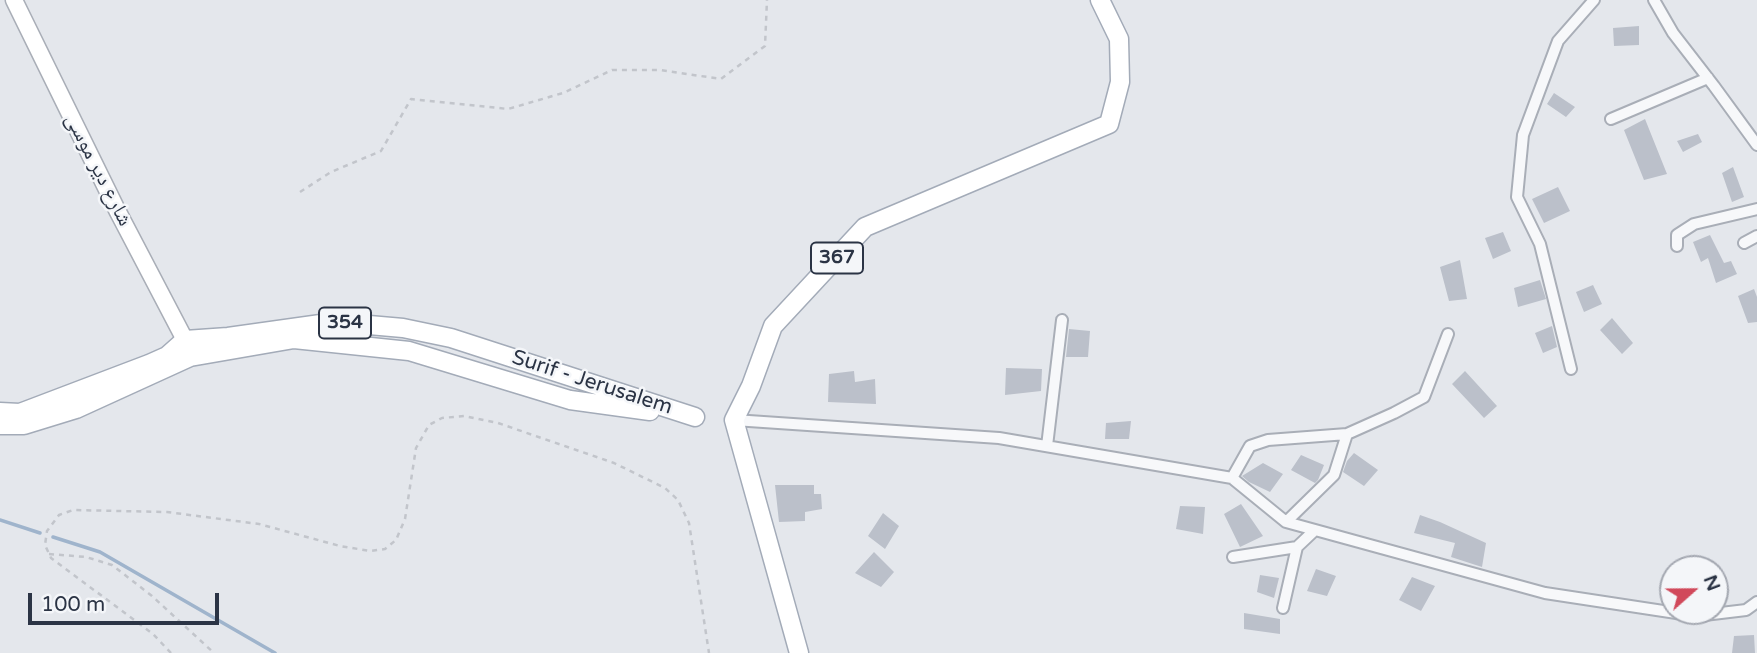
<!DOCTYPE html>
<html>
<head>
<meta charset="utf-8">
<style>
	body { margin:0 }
	#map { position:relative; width:1757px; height:653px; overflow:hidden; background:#e4e7ec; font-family:"Varela Round",sans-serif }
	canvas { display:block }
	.north { position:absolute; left:1659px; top:555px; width:70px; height:70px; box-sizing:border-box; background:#f4f6f9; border:2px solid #a4a8b1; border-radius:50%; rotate:69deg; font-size:19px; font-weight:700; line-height:28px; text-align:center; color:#2b3445 }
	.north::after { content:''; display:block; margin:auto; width:24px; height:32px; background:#d1495b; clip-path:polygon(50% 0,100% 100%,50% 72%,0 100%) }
	.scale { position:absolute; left:28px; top:593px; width:191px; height:32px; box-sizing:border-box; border:4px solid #2b3445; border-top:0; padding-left:9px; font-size:21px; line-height:24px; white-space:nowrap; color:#2b3445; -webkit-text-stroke:5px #f4f6f9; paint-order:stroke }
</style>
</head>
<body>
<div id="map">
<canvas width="1757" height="653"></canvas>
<div class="north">N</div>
<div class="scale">100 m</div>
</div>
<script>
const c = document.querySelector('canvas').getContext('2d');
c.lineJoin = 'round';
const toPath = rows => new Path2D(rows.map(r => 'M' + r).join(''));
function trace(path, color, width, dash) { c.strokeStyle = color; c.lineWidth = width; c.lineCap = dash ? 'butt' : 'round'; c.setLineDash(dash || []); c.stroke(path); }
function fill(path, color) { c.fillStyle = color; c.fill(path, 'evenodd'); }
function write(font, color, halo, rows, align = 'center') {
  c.font = font + ' "Varela Round","Noto Naskh Arabic",sans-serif'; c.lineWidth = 5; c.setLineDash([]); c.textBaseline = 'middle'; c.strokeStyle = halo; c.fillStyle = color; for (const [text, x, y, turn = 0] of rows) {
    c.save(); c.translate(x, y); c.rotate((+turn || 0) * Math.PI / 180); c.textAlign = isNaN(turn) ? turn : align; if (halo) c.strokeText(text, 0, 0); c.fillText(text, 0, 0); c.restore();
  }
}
trace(toPath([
	[0,520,40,533],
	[53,537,100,552,275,653]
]), '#9fb4cc', 3.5);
fill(toPath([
	[1639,26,1639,45,1614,46,1613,28],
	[1554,93,1575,107,1566,117,1547,104],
	[1645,119,1667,174,1644,180,1624,130],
	[1698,134,1702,142,1683,152,1677,141],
	[1733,167,1744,197,1732,202,1722,173],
	[1558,187,1570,211,1544,223,1532,199],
	[1503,232,1511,251,1493,259,1485,238],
	[1710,235,1724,263,1731,261,1737,274,1716,283,1708,258,1701,262,1693,242],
	[1460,260,1467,299,1449,301,1440,267],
	[1540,280,1546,299,1518,307,1514,288],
	[1593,285,1602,304,1584,312,1576,292],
	[1754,289,1757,297,1757,322,1748,323,1738,296],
	[1612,318,1633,343,1622,354,1600,330],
	[1552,326,1557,347,1543,353,1535,333],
	[1069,329,1090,331,1088,357,1066,357],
	[1006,368,1042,369,1041,391,1005,395],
	[854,371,855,382,875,379,876,404,828,402,829,374],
	[1465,371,1497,406,1484,418,1452,384],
	[1131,421,1129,439,1105,439,1106,423],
	[1354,453,1378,470,1364,486,1343,472,1347,461],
	[1301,455,1324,465,1318,480,1315,483,1291,470],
	[1263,463,1283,474,1270,492,1249,482,1242,476],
	[775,485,814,485,814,494,821,494,822,509,805,512,805,521,779,522],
	[1241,504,1263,536,1240,547,1224,514],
	[1180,506,1205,507,1203,534,1176,529],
	[883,513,899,526,885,549,868,536],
	[1420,515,1440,522,1486,543,1482,567,1451,557,1455,543,1414,533],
	[874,552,894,572,881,587,855,573],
	[1316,569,1336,576,1327,596,1307,591],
	[1260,575,1279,578,1274,598,1257,592],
	[1412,577,1435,586,1421,611,1399,600],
	[1244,613,1280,619,1280,634,1244,629],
	[1754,635,1755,653,1732,653,1734,636]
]), '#bbc0ca');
const street = toPath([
	[1654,0,1673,33,1714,86,1757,145],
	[1611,119,1708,78],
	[1744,243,1757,236],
	[1677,246,1677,235,1694,224,1757,209],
	[1571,369,1540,244,1517,197,1523,135,1558,41,1594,0],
	[734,420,999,438,1232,478,1286,522,1545,593,1696,616,1746,610,1757,602],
	[1047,446,1062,320],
	[1232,478,1250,446,1268,440,1347,434,1394,413,1424,397,1448,334],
	[1286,522,1334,475,1347,434],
	[1233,557,1297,547],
	[1283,608,1297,547,1315,530]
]);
const secondary = toPath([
	[14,0,117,210,185,340]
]);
const primary = toPath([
	[0,412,20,413,149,364,167,356,185,340,228,337,335,322,403,328,451,338,695,417],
	[0,425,24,425,76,409,190,357,294,339,409,351,570,400,650,411],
	[799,653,734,420,751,386,773,326,865,227,1109,124,1120,82,1119,39,1100,0]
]);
trace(street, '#a9aeb7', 14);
trace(secondary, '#a9aeb7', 19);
trace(primary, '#a3abb8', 21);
trace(toPath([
	[300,192,331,172,381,151,411,99,508,109,563,93,612,70,660,70,721,79,765,46,767,0],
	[49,554,86,557,112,565,152,596,214,653],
	[171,653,153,634,51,558,45,545,47,531,59,515,73,510,167,512,259,524,340,546,370,551,385,549,396,540,405,519,416,448,429,425,442,418,464,416,498,423,614,463,665,488,678,500,689,523,709,653]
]), '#c2c5cb', 2.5, [5, 5]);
trace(street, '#f7f8fa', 10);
trace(secondary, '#fff', 16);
trace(primary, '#fff', 18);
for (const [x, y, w] of [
	[837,258,52],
	[345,323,52]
]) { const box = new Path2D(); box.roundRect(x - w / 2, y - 15.5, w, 31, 5); c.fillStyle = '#f4f6f9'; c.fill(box); trace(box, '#2b3445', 2); }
write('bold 19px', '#2b3445', null, [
	["367",837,258],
	["354",345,323]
]);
write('21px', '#2b3445', '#f4f6f9', [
	["شارع دير موسى",98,170,63],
	["Surif - Jerusalem",592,383,18]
]);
</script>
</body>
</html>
